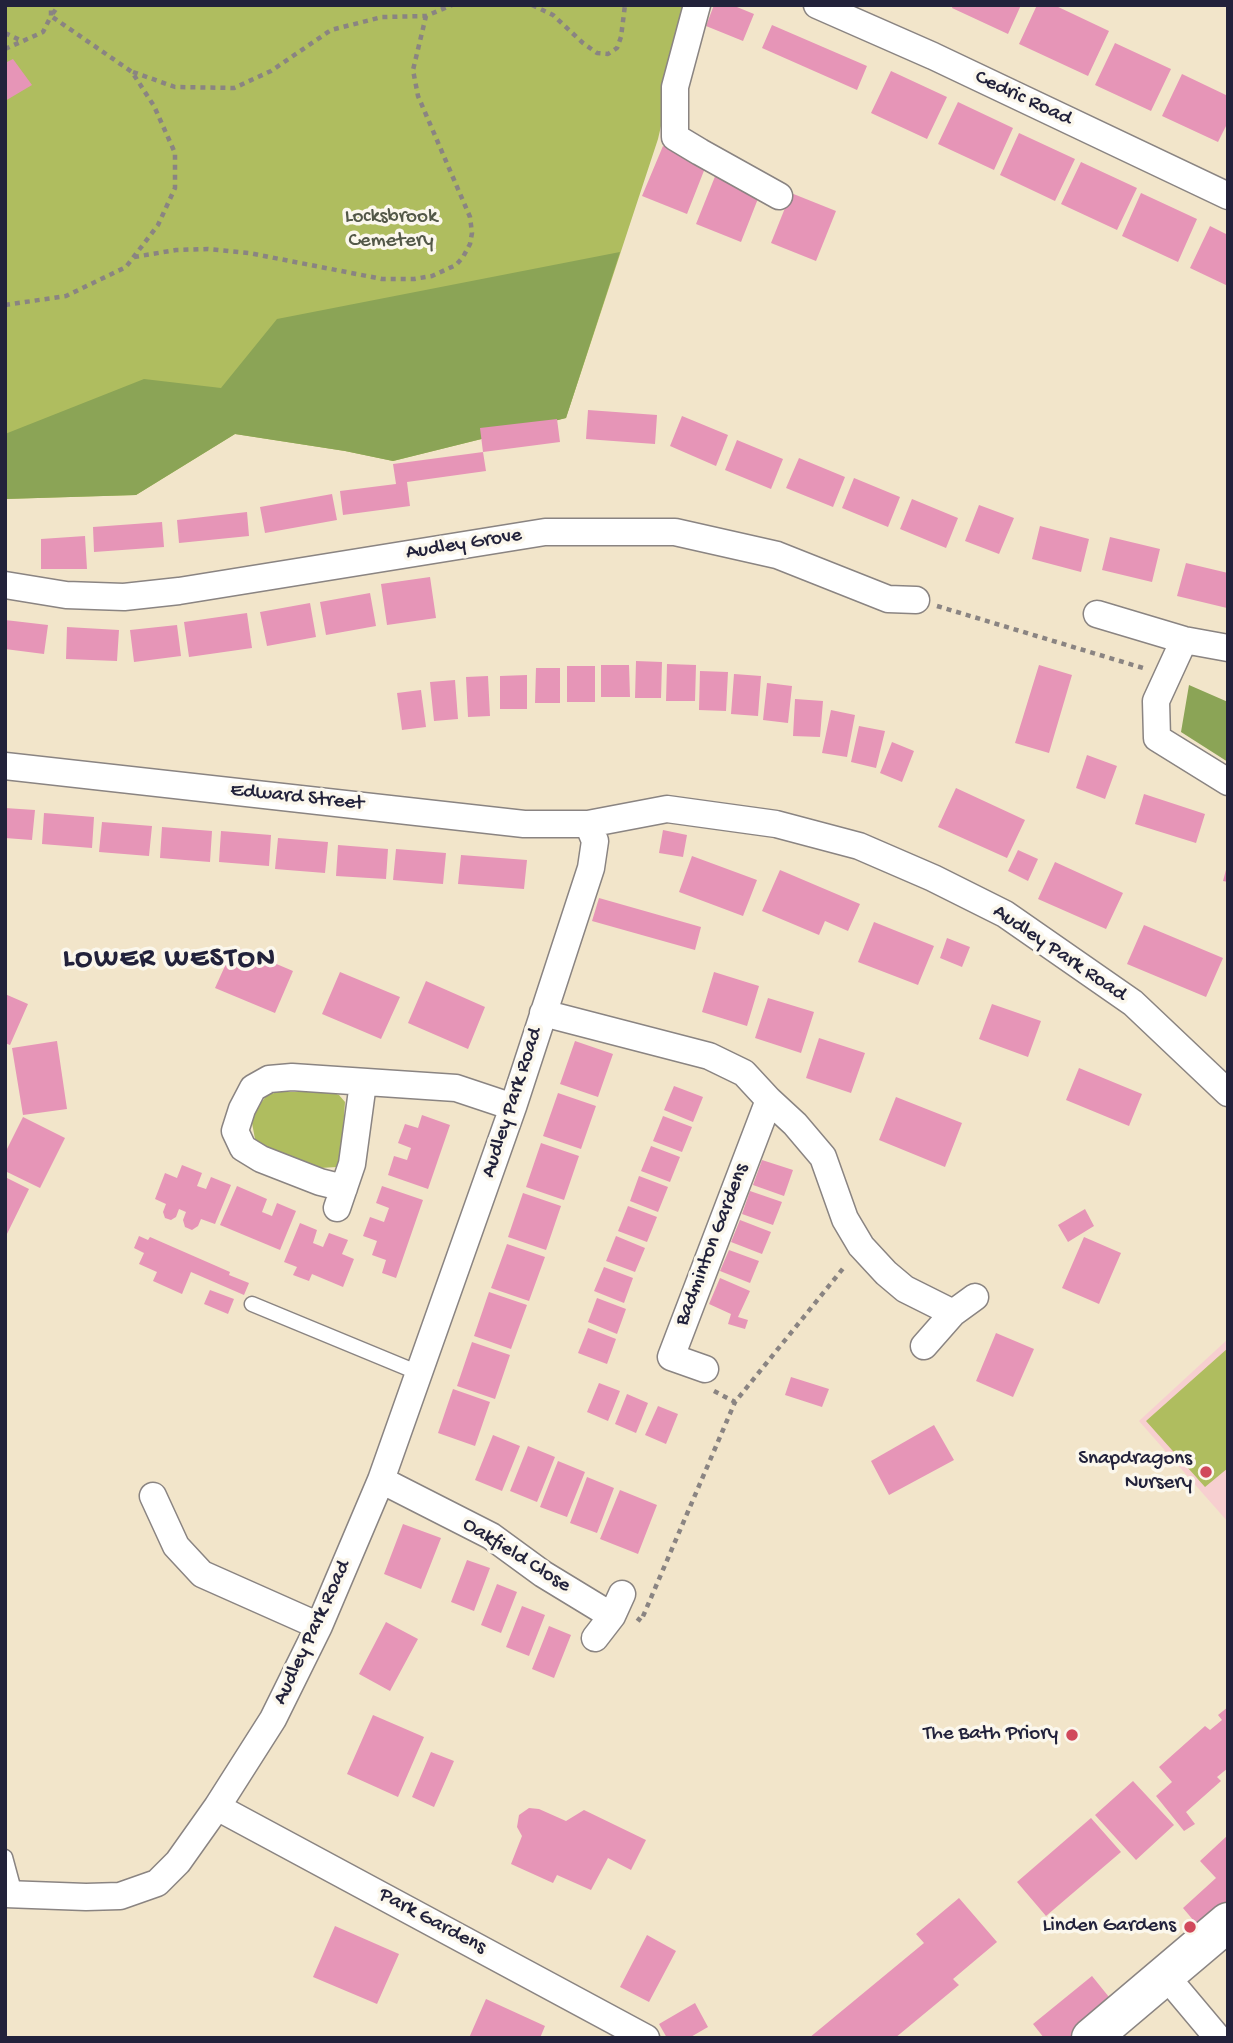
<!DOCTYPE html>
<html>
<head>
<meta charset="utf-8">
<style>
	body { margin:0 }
	#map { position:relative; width:1233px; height:2043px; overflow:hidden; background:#f2e5ca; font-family:"Gochi Hand",sans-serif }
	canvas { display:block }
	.frame { position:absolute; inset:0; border:7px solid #22223b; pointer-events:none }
</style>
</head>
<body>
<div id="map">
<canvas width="1233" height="2043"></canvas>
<div class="frame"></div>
</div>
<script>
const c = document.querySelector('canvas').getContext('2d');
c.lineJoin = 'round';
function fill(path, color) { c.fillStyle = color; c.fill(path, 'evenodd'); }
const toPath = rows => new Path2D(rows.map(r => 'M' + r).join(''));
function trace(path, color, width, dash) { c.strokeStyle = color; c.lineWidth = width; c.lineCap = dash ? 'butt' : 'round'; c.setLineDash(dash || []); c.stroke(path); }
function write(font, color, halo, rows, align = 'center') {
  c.font = font + ' "Gochi Hand",sans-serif'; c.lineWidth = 7; c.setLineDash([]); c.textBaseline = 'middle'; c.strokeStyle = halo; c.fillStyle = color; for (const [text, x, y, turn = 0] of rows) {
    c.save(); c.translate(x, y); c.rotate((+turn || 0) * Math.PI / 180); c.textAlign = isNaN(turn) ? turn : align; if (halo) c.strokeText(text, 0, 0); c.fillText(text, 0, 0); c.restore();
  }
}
fill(toPath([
	[1228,1339,1228,1522,1139,1421]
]), '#f7cfd0');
fill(toPath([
	[5,5,689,5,658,139,566,418,393,461,345,451,235,434,136,495,5,499],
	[278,1092,331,1092,339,1095,345,1102,341,1159,337,1167,320,1168,261,1147,255,1139,252,1123,257,1108,267,1095],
	[1228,1348,1228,1468,1205,1487,1146,1421]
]), '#afbd5f');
fill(toPath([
	[620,252,566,418,393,461,345,451,235,434,136,495,5,499,5,434,144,379,221,388,277,319],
	[1189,685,1228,702,1228,762,1181,732]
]), '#8ba456');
fill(toPath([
	[714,5,732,5,754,14,743,41,706,26],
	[953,5,1021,5,1008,34,952,8],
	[1037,5,1054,5,1109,31,1088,76,1019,44],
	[772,25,867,66,857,90,762,48],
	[1115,43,1171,69,1151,111,1095,85],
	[13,59,32,85,5,101,5,63],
	[891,71,947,97,927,139,871,113],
	[1182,74,1228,96,1228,122,1218,142,1162,116],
	[958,102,1013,128,994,170,938,144],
	[1019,133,1075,159,1055,201,1000,175],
	[663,146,707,163,687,214,642,196],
	[1081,162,1137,188,1117,230,1061,204],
	[716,174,761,191,741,242,696,224],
	[791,193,836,211,816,261,771,243],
	[1141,193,1197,219,1178,262,1122,236],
	[1210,226,1228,235,1228,286,1190,268],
	[588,410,657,415,655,444,586,439],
	[682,416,728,435,716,466,670,446],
	[557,419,560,442,483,452,480,428],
	[737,440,783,459,771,489,725,470],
	[483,452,486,471,407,482,410,506,343,515,340,491,396,484,393,464],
	[799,458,845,477,833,507,786,488],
	[854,478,900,497,888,527,842,508],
	[332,494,337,520,265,533,260,507],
	[912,499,958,518,946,548,900,529],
	[979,505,1014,518,999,554,965,541],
	[247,512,249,536,179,543,177,520],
	[162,522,164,547,94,552,93,527],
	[1040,526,1089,539,1081,572,1032,559],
	[85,536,87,569,41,569,41,539],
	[1110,537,1160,549,1152,582,1102,570],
	[1186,563,1228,573,1227,608,1177,596],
	[430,577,436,618,387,625,381,584],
	[370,593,376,626,326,635,320,602],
	[310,603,316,637,267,646,260,612],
	[247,613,252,648,189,657,184,622],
	[5,620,48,625,44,654,5,649],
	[177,625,181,656,134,662,130,630],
	[67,627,119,630,117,661,66,659],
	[636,661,662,662,661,698,635,698],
	[667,664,696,665,695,701,666,701],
	[601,665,629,665,630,697,601,697],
	[1039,665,1072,675,1049,753,1015,743],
	[567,666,595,666,595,702,567,702],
	[536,668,560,668,560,703,535,703],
	[700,671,728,672,726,711,699,710],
	[734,674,761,676,758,716,731,714],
	[527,675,527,709,500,709,500,676],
	[488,676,490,716,468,717,466,677],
	[455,680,458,719,434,721,430,682],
	[767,683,792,686,788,723,763,720],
	[421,690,426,727,402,730,397,693],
	[795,699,823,701,820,737,793,736],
	[831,710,855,715,847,757,822,753],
	[859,726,885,731,876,768,851,762],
	[892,742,914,751,902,782,880,773],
	[1087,755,1117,766,1105,799,1076,788],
	[956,788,1025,820,1007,858,938,827],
	[1144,794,1205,814,1196,843,1135,824],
	[5,808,35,810,32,840,5,838],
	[44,813,94,817,92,848,42,844],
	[102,822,152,826,149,856,99,852],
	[162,827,212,831,210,862,160,858],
	[663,830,687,835,683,857,659,853],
	[221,831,271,835,269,866,219,862],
	[278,838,328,842,325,873,275,869],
	[338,845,388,849,386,879,336,876],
	[396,849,446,853,443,884,393,880],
	[1018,850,1038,859,1028,881,1008,871],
	[461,855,527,860,524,889,458,884],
	[692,856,757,880,743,916,679,892],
	[1055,862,1123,893,1106,929,1038,899],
	[1227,866,1228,866,1228,882,1223,881],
	[780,870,860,904,848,931,825,921,819,935,762,911],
	[599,898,701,927,695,950,592,921],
	[874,922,934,946,918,985,858,962],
	[1144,925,1223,958,1206,997,1127,964],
	[947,938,970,947,962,967,940,958],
	[234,946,293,971,275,1013,215,988],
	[340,972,400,997,381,1039,322,1014],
	[714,972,759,986,747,1026,702,1012],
	[426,981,485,1007,468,1049,408,1023],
	[5,994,28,1004,10,1045,5,1043],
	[768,998,814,1012,801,1053,755,1038],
	[992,1004,1041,1021,1028,1057,979,1039],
	[819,1038,865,1053,851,1093,806,1078],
	[57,1041,67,1109,23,1115,12,1048],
	[575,1041,613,1054,598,1097,560,1084],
	[1079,1068,1142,1094,1129,1126,1066,1100],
	[674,1086,703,1097,693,1122,664,1110],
	[558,1093,596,1106,581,1149,543,1136],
	[896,1097,962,1123,945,1167,879,1140],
	[422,1115,450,1125,428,1189,388,1175,394,1156,407,1160,411,1148,398,1143,405,1124,418,1128],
	[663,1116,692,1127,682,1152,653,1141],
	[23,1117,65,1138,40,1188,5,1171,5,1153],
	[541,1143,579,1156,564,1200,526,1187],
	[651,1146,680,1157,670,1182,641,1171],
	[762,1160,793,1170,784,1196,753,1185],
	[182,1165,202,1173,197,1186,206,1189,211,1177,231,1185,215,1224,201,1219,198,1226,192,1230,185,1227,183,1220,186,1212,179,1209,176,1217,171,1220,165,1218,163,1212,166,1204,155,1199,165,1173,177,1178],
	[639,1176,668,1187,658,1212,630,1201],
	[5,1177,29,1189,5,1238],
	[237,1186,267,1199,262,1212,272,1216,277,1203,296,1211,280,1250,220,1225],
	[382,1186,423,1200,396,1278,382,1273,386,1260,372,1255,377,1241,363,1236,370,1217,384,1222,389,1208,376,1203],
	[750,1191,782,1202,773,1225,742,1214],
	[523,1193,561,1206,546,1250,508,1237],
	[628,1206,657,1217,647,1242,618,1231],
	[1085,1209,1094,1226,1068,1242,1058,1225],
	[740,1220,771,1232,762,1254,731,1242],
	[300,1223,317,1230,313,1243,323,1247,329,1233,348,1240,342,1254,354,1259,343,1287,312,1274,309,1281,293,1275,297,1267,284,1262],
	[139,1236,148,1240,150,1237,230,1272,229,1275,249,1283,244,1295,191,1272,182,1294,153,1281,157,1272,139,1264,144,1253,134,1248],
	[616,1236,645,1248,635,1272,606,1261],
	[1084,1237,1121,1253,1099,1304,1062,1288],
	[507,1244,545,1257,529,1301,491,1288],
	[729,1250,759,1261,750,1283,720,1271],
	[604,1267,633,1278,624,1303,594,1291],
	[720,1278,750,1291,738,1317,748,1320,745,1329,728,1324,731,1314,709,1304],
	[210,1290,234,1299,228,1314,204,1304],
	[489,1292,527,1305,511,1349,474,1336],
	[597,1298,626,1309,617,1334,588,1322],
	[588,1328,616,1339,607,1364,578,1353],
	[996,1333,1034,1349,1013,1397,976,1381],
	[472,1342,510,1355,495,1399,457,1386],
	[791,1377,829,1389,822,1407,785,1395],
	[599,1383,620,1391,608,1421,587,1412],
	[453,1389,490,1402,475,1446,438,1433],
	[627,1394,648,1403,636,1433,615,1424],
	[658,1406,678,1414,666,1444,645,1435],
	[934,1425,954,1460,889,1495,871,1461],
	[493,1435,520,1446,502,1491,475,1480],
	[528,1446,555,1457,537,1502,510,1491],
	[558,1461,585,1472,567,1517,540,1507],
	[587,1477,614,1488,597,1533,570,1523],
	[620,1490,657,1505,638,1554,600,1539],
	[403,1524,441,1538,421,1589,384,1574],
	[467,1560,490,1568,474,1611,451,1602],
	[497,1584,517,1592,501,1633,481,1625],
	[522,1606,545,1615,529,1656,506,1647],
	[386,1622,418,1639,390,1691,359,1674],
	[549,1626,571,1635,554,1678,532,1669],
	[1228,1707,1228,1768,1217,1777,1221,1781,1186,1812,1195,1824,1184,1831,1156,1796,1172,1782,1159,1767,1205,1726,1210,1730,1222,1720,1218,1715],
	[373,1715,424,1737,398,1797,347,1774],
	[431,1752,454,1761,434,1807,412,1797],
	[1133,1781,1174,1825,1136,1860,1095,1815],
	[529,1808,539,1809,566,1821,584,1810,646,1840,631,1870,608,1858,591,1890,557,1875,553,1883,511,1864,522,1836,517,1827,519,1815],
	[1091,1818,1121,1852,1046,1916,1017,1882],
	[1228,1835,1228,1901,1199,1927,1183,1908,1216,1878,1200,1861],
	[959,1898,997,1942,953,1979,959,1985,895,2038,809,2038,924,1943,916,1934],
	[335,1926,399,1954,377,2004,313,1977],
	[647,1935,676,1951,649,2002,620,1987],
	[1092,1976,1113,2002,1069,2038,1044,2038,1033,2024],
	[486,1999,545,2026,540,2038,469,2038],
	[695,2003,708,2027,689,2038,667,2038,659,2024]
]), '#e695b7');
const lane = toPath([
	[252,1304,419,1373],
	[5,1857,15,1894]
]);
const street = toPath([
	[697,5,675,87,675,137,700,152,779,196],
	[817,5,933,56,1228,196],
	[5,585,66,595,124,597,179,591,545,532,675,532,777,555,888,599,916,600],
	[1097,614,1184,640,1228,648],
	[1184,640,1156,701,1157,738,1228,782],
	[5,766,524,824,588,824],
	[543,1013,709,1056,744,1073,769,1100,795,1124,823,1157,845,1219,861,1246,886,1273,905,1289,953,1313],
	[344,1188,320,1182,261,1159,243,1148,235,1131,242,1109,253,1088,269,1079,292,1077,456,1088,513,1107],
	[337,1208,352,1164,363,1083],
	[924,1346,953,1313,975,1297],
	[705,1369,671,1357,769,1100],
	[381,1480,491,1536,543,1574,612,1616],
	[153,1496,176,1546,202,1574,319,1626],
	[595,1638,612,1616,622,1594],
	[217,1807,646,2038],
	[5,1894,86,1897,120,1896,157,1883,178,1862,217,1807,273,1719,319,1626,381,1480,513,1107,591,868,595,841,588,824,667,809,776,824,859,846,933,878,1005,914,1133,1003,1228,1093],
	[1165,1975,1218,2038]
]);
const secondary = toPath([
	[1091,2038,1228,1922]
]);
trace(lane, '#8a8482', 17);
trace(street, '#8a8482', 29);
trace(secondary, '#8a8482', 41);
trace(toPath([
	[532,5,553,15,583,43,597,53,608,54,617,48,621,37,625,5],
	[5,33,20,40],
	[5,49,43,32,51,16,51,5],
	[133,72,175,87,234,88,271,71,331,30,382,17,426,16,452,5],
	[134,257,176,250,208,249,249,253,382,279,414,279,432,276,456,265,463,257,470,244,472,233,470,217,418,96,413,70,426,16],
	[5,305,66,296,126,267,158,225,175,188,175,153,154,106,132,72,51,16,59,5],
	[937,606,1143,668],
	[714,1391,735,1402,845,1266],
	[637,1618,641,1621,735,1402]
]), '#8a8482', 4.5, [5, 5]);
trace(lane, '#fff', 14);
trace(street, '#fff', 26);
trace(secondary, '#fff', 38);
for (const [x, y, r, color] of [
	[1206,1472,7,"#d1495b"],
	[1072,1735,7,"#d1495b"],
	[1190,1927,7,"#d1495b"]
]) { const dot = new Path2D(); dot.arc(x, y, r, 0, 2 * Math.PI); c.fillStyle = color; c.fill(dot); trace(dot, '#fbf7ec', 2.5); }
write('21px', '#22223b', '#fbf7ec', [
	["Cedric Road",1023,99,25],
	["Audley Grove",464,545,-9],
	["Edward Street",297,798,6],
	["Audley Park Road",1059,954,34],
	["Audley Park Road",513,1103,-72],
	["Badminton Gardens",713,1245,-69],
	["Oakfield Close",516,1556,32],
	["Audley Park Road",313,1633,-65],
	["Park Gardens",432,1922,28]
]);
write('21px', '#535848', '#fbf7ec', [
	["Locksbrook",391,218],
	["Cemetery",391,242]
]);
write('21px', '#22223b', '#fbf7ec', [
	["Snapdragons",1192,1460],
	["Nursery",1192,1484],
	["The Bath Priory",1058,1735],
	["Linden Gardens",1176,1927]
], 'right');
c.letterSpacing = '2px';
write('bold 28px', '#22223b', '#fbf7ec', [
	["LOWER WESTON",170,961]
]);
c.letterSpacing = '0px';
</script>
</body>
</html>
